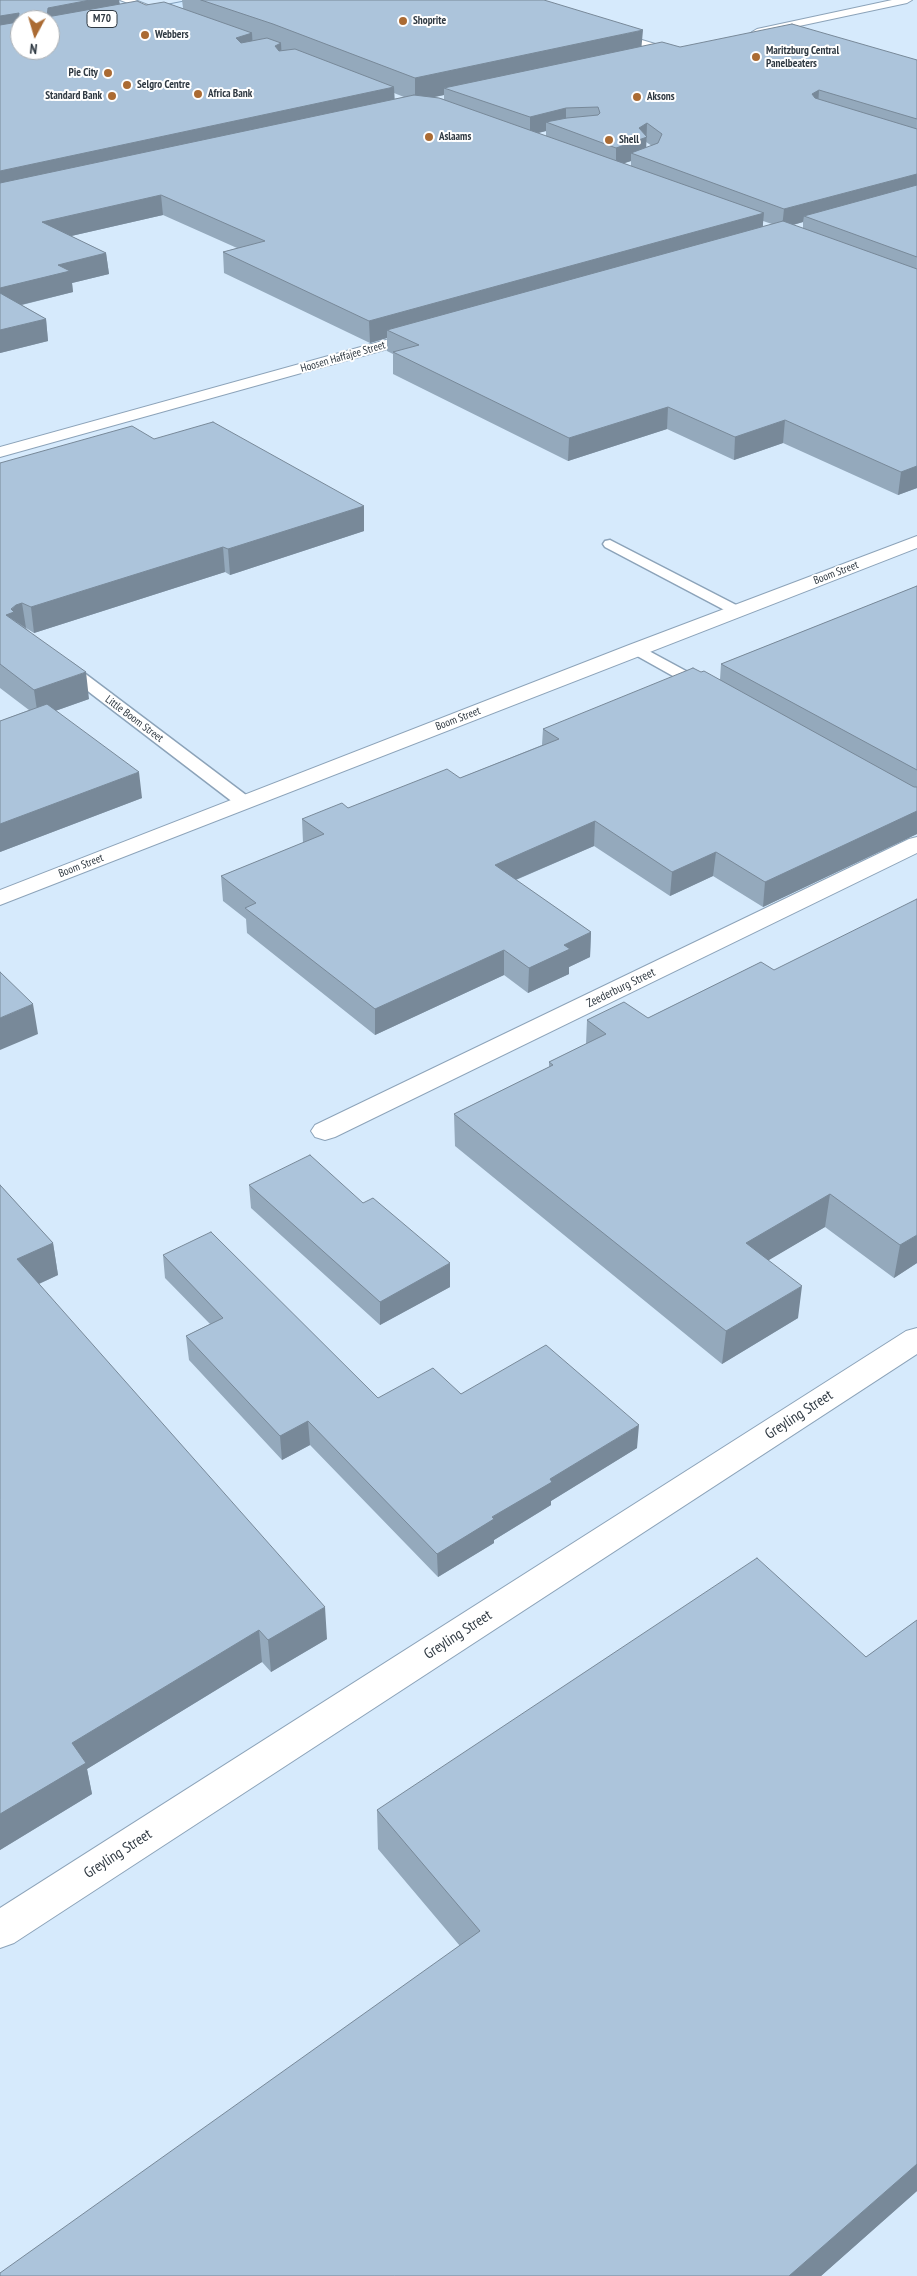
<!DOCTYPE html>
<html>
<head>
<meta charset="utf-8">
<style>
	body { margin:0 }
	#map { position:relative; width:917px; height:2276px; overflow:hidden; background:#d6eafc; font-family:"PT Sans Narrow",sans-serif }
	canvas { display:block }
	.north { position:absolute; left:10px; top:10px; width:50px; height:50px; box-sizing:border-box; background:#fff; border:1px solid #acb0b4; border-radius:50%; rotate:186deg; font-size:14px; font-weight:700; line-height:20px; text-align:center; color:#303a43 }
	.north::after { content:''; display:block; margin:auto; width:18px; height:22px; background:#ab6b33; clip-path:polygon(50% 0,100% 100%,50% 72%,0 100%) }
</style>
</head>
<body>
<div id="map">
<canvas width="917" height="2276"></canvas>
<div class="north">N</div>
</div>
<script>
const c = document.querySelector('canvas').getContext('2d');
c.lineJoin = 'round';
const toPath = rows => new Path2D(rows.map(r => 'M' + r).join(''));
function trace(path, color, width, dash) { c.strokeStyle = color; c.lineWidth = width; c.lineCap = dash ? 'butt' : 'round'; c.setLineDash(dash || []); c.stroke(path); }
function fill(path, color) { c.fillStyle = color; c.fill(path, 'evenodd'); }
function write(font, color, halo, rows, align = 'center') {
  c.font = font + ' "PT Sans Narrow",sans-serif'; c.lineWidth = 4; c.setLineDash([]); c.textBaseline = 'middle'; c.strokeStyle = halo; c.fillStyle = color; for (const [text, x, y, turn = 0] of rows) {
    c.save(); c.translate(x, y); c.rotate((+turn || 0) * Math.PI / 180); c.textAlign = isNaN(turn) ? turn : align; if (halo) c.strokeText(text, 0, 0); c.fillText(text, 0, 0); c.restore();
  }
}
const lane = toPath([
	[610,540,742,608,745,611,742,614,732,614,605,547,603,544,605,541,610,540],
	[636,644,710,684,712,687,710,690,698,690,630,652,628,649,630,646,636,644],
	[65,661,71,663,250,798,253,802,250,806,238,806,59,669,57,666,59,663,65,661]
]);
const street = toPath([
	[605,29,672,49,674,51,668,54,601,34,600,32,601,30,605,29],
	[917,837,917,853,335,1137,325,1140,315,1137,311,1131,315,1125,909,839,917,837],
	[917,1328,917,1354,14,1943,0,1948,0,1908,906,1331,917,1328]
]);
const secondary = toPath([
	[120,0,135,0,171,14,170,16,162,16,120,0],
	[892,0,912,0,907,3,757,35,752,32,757,29,892,0],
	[422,330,427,332,430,335,427,338,0,457,0,447,422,330],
	[917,536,917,548,0,905,0,890,629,645,917,536]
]);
const primary = toPath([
	[192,0,214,0,209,3,140,16,135,13,140,10,192,0]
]);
trace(lane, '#8ca3b9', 3);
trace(street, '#8ca3b9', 2);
trace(secondary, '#8ca3b9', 2);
trace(primary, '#81a0bd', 2);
fill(lane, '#fff');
fill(street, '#fff');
fill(secondary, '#fff');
fill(primary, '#cde7fe');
fill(toPath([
	[0,0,119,0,120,4,146,5,183,8,182,0,544,0,642,46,680,47,917,60,917,488,898,495,783,443,734,460,667,429,568,461,393,374,393,354,387,351,387,338,370,343,224,273,223,252,237,248,163,215,71,236,106,253,109,274,72,283,73,292,22,305,46,319,48,341,0,353],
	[394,93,404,97,394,99],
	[444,95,444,99,434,97],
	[546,131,546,136,538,133],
	[646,142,652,146,646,148],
	[631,161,631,166,624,163],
	[763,221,772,224,763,227],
	[803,222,803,228,793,225],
	[154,439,364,506,364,531,230,575,225,572,34,633,26,628,89,699,55,711,142,798,0,852,0,721,29,710,0,688,0,463],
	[917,586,917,834,763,907,713,876,670,896,594,846,516,880,591,932,590,957,569,967,569,974,528,993,504,975,375,1035,247,933,246,919,223,901,221,876,303,843,302,819,348,808,460,778,542,745,543,729,701,672,720,680,721,664],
	[761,962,917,1263,894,1278,825,1227,768,1260,798,1318,722,1364,455,1146,454,1114,549,1067,549,1062,586,1044,587,1020,648,1018],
	[0,1185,53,1243,58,1275,39,1284,327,1639,271,1672,262,1662,87,1769,92,1794,0,1850],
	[249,1185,363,1203,450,1287,380,1325,251,1208],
	[163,1255,378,1398,461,1394,637,1448,551,1501,551,1505,494,1540,494,1543,438,1577,310,1445,282,1460,189,1360,186,1336,210,1324,165,1278],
	[917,1620,917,2191,821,2276,0,2276,460,1946,378,1849,377,1810,866,1657]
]), '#94a9bc');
fill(toPath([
	[90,0,119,0,120,11,47,17,48,8],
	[19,13,20,30,0,33,0,16],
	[643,30,641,52,444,88,444,95,415,101,415,78],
	[252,33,253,50,237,55,236,38],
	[281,43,282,61,275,46],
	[394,87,395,105,0,191,0,171],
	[819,90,818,107,812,94],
	[566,108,566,126,546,122,546,131,530,135,530,117],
	[647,123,646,155,631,153,631,161,616,166,616,148,639,128],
	[917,174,917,192,804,216,803,222,782,228,784,209],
	[161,195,163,215,45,242,42,222],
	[764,213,762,234,387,330,387,338,370,343,369,321],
	[106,253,109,274,72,283,73,292,0,310,0,288,58,265],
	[46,319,48,341,0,353,0,330],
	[668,407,667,429,568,461,569,438],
	[785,420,783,443,734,460,735,437],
	[917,466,917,488,898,495,901,472],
	[364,506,364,531,230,575,228,549],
	[223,547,225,572,34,633,31,607],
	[22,603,26,628,6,615,16,605],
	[86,672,89,699,38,717,34,690],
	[139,772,142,798,0,852,0,824],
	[917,811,917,834,763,907,765,882],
	[595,821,594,846,494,889,495,865],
	[716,852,713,876,670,896,672,872],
	[591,932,590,957,569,967,569,974,528,993,529,968,564,945],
	[504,950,504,975,375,1035,375,1009],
	[33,1004,38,1034,0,1050,0,1018],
	[830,1194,825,1227,742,1276,746,1243],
	[917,1235,917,1263,894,1278,900,1245],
	[53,1243,58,1275,23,1291,17,1259],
	[450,1263,450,1287,380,1325,380,1302],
	[802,1286,798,1318,722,1364,726,1331],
	[308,1421,310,1445,282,1460,280,1436],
	[639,1425,637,1448,551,1501,551,1505,494,1540,494,1543,438,1577,437,1554,550,1479],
	[325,1607,327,1639,271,1672,268,1640],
	[259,1630,262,1662,87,1769,92,1794,0,1850,0,1814,72,1743],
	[917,2164,917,2191,821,2276,789,2276]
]), '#788999');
const building = toPath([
	[0,0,90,0,48,8,47,17,137,1,146,5,164,2,252,33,236,38,241,43,267,38,281,43,275,46,279,51,295,49,394,87,0,171,0,25,18,22,19,13,0,16,0,0],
	[20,20,50,20,50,50,20,50,20,20],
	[201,0,544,0,643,30,415,78,273,24,201,0],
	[792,24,917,60,917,119,819,90,812,94,815,98,917,129,917,174,784,209,631,153,658,143,662,134,647,123,639,128,647,137,616,148,546,122,567,118,598,115,600,113,598,107,566,108,530,117,444,88,662,42,680,47,792,24],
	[414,95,439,98,764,213,369,321,223,252,265,241,161,195,42,222,106,253,58,265,70,271,0,288,0,183,414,95],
	[917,185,917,257,804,216,917,185],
	[783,221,917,269,917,466,901,472,785,420,735,437,668,407,569,438,393,352,419,345,387,330,783,221],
	[0,293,46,319,0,330,0,293],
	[213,422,364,506,228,549,223,547,31,607,22,603,16,605,11,609,14,612,6,615,86,672,34,690,0,664,0,463,132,426,154,439,213,422],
	[917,586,917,770,721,664,917,586],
	[693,668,701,672,704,671,914,787,917,787,917,811,765,882,716,852,672,872,595,821,495,865,591,932,564,945,570,949,529,968,504,950,375,1009,245,908,256,903,221,876,324,834,302,819,342,803,348,808,447,769,460,778,559,739,543,729,693,668],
	[47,704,139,772,0,824,0,721,47,704],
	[917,899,917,1235,900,1245,830,1194,746,1243,802,1286,726,1331,454,1114,553,1065,549,1062,606,1034,587,1020,624,1002,648,1018,761,962,774,970,917,899],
	[0,972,33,1004,0,1018,0,972],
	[310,1155,363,1203,373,1198,450,1263,380,1302,249,1185,310,1155],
	[0,1185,53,1243,17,1259,325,1607,268,1640,259,1630,72,1743,86,1763,0,1814,0,1185],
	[211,1232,378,1398,433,1368,461,1394,546,1345,639,1425,550,1479,552,1482,492,1517,494,1519,437,1554,308,1421,280,1436,186,1336,223,1318,163,1255,211,1232],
	[757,1558,866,1657,917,1620,917,2164,789,2276,0,2276,0,2273,480,1931,377,1810,757,1558]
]);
fill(building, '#acc4db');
trace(building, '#788999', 1);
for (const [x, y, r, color] of [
	[403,21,5,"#ab6b33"],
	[145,35,5,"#ab6b33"],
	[756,57,5,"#ab6b33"],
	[108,73,5,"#ab6b33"],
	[127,85,5,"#ab6b33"],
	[198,94,5,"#ab6b33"],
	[112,96,5,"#ab6b33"],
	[637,97,5,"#ab6b33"],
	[429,137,5,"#ab6b33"],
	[609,140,5,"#ab6b33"]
]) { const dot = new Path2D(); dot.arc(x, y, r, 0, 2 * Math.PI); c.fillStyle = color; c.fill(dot); trace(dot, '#fff', 2); }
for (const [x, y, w] of [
	[102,19,30]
]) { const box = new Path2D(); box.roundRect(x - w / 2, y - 8.5, w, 17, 4); c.fillStyle = '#fff'; c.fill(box); trace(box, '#303a43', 1); }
write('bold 11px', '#303a43', null, [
	["M70",102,19]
]);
write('bold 11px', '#303a43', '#fff', [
	["Shoprite",413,21],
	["Webbers",155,35],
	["Maritzburg Central",766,51],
	["Panelbeaters",766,64],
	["Pie City",98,73,"right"],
	["Selgro Centre",137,85],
	["Africa Bank",208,94],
	["Standard Bank",102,96,"right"],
	["Aksons",647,97],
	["Aslaams",439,137],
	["Shell",619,140]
], 'left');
write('11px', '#303a43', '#fff', [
	["Hoosen Haffajee Street",343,357,-16],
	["Boom Street",836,573,-21],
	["Little Boom Street",134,719,37],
	["Boom Street",458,719,-21],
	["Boom Street",81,866,-21]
]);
write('12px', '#303a43', '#fff', [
	["Zeederburg Street",621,988,-26]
]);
write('15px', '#303a43', '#fff', [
	["Greyling Street",799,1415,-33],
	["Greyling Street",458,1635,-33],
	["Greyling Street",118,1854,-33]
]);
</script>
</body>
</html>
